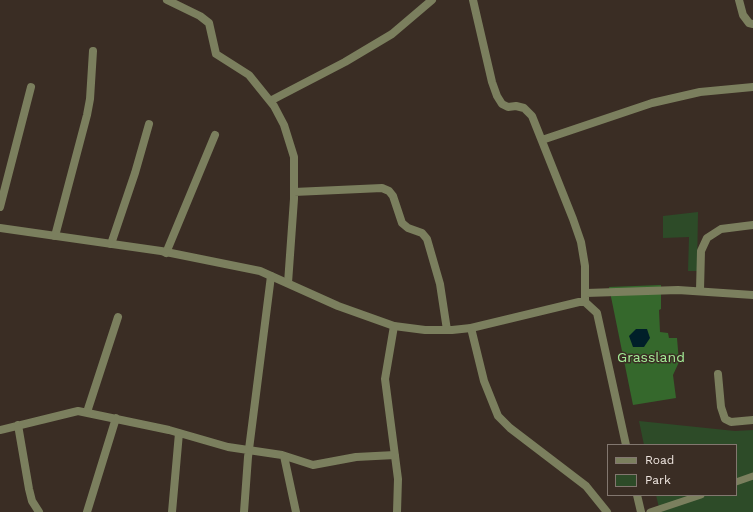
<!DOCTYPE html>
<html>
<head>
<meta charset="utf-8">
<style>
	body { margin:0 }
	#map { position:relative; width:753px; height:512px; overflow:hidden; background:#3a2d24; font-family:"Work Sans",sans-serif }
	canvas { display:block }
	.legend { position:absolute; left:607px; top:444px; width:130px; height:52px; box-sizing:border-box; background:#3a2d24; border:1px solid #82776f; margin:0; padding:5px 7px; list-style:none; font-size:12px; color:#eee5df }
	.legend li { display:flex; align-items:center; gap:8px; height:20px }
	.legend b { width:20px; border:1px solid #82776f }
</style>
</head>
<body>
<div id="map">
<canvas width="753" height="512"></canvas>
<ul class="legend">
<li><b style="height:5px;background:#7b7f5e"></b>Road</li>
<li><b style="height:11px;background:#2d4b28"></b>Park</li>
</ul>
</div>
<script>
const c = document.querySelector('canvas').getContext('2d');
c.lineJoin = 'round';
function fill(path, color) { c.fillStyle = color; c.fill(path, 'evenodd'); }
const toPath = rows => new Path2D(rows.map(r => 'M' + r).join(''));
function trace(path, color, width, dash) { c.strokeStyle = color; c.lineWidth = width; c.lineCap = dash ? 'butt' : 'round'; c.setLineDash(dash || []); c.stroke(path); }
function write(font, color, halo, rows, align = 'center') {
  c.font = font + ' "Work Sans",sans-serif'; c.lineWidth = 3; c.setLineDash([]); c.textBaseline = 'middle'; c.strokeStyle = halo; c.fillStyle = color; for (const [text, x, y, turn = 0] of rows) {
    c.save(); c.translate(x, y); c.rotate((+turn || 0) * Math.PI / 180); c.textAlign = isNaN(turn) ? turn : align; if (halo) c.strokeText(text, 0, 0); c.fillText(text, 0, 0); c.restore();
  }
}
fill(toPath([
	[698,212,697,271,688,271,689,237,663,238,663,216],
	[639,421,735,431,753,430,753,512,660,512,656,495,736,495,736,445,644,445]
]), '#2d4b28');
fill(toPath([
	[661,285,661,309,659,310,660,332,668,333,669,338,677,338,679,362,673,375,676,398,633,405,609,287]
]), '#35682c');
fill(toPath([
	[636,329,647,329,650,338,644,347,633,347,629,336]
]), '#001f29');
trace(toPath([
	[736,482,753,476],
	[650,512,701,495]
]), '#7b7f5e', 7);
trace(toPath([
	[167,0,200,16,209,23,216,54,249,75,274,106,284,125,294,157,294,199,288,283],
	[473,0,492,82,497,96,502,104,508,107,516,106,524,108,532,116,573,219,581,242,585,266,585,302],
	[739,0,743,15,749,23,753,24],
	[270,101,345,62,392,34,432,0],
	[542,140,652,103,700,92,753,87],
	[294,192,382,188,389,191,393,196,402,223,408,228,422,233,427,239,440,284,447,330],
	[0,207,31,87],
	[55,236,87,115,90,99,93,51],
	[111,244,135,173,149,124],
	[166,253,215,135],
	[700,290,701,251,707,238,721,229,753,225],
	[586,293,678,290,753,295],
	[394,326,385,379,398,479,397,512],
	[471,328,484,381,498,416,510,428,586,486,607,512],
	[718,374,721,407,725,419,731,422,753,420],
	[87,412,118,317],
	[18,425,29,489,32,501,39,512],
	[0,430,78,411,169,430,228,447,282,455,313,465,356,457,395,455],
	[284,456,296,512],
	[87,512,116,418],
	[172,512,179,433],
	[244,512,248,457,271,276]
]), '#7b7f5e', 8);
trace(toPath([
	[0,228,161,251,260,271,338,306,394,326,425,330,452,330,471,328,579,302,585,302,597,313,626,445],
	[637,495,641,512]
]), '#7b7f5e', 8);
write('14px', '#a4ed97', '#3a2d24', [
	["Grassland",651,358]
]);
</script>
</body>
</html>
